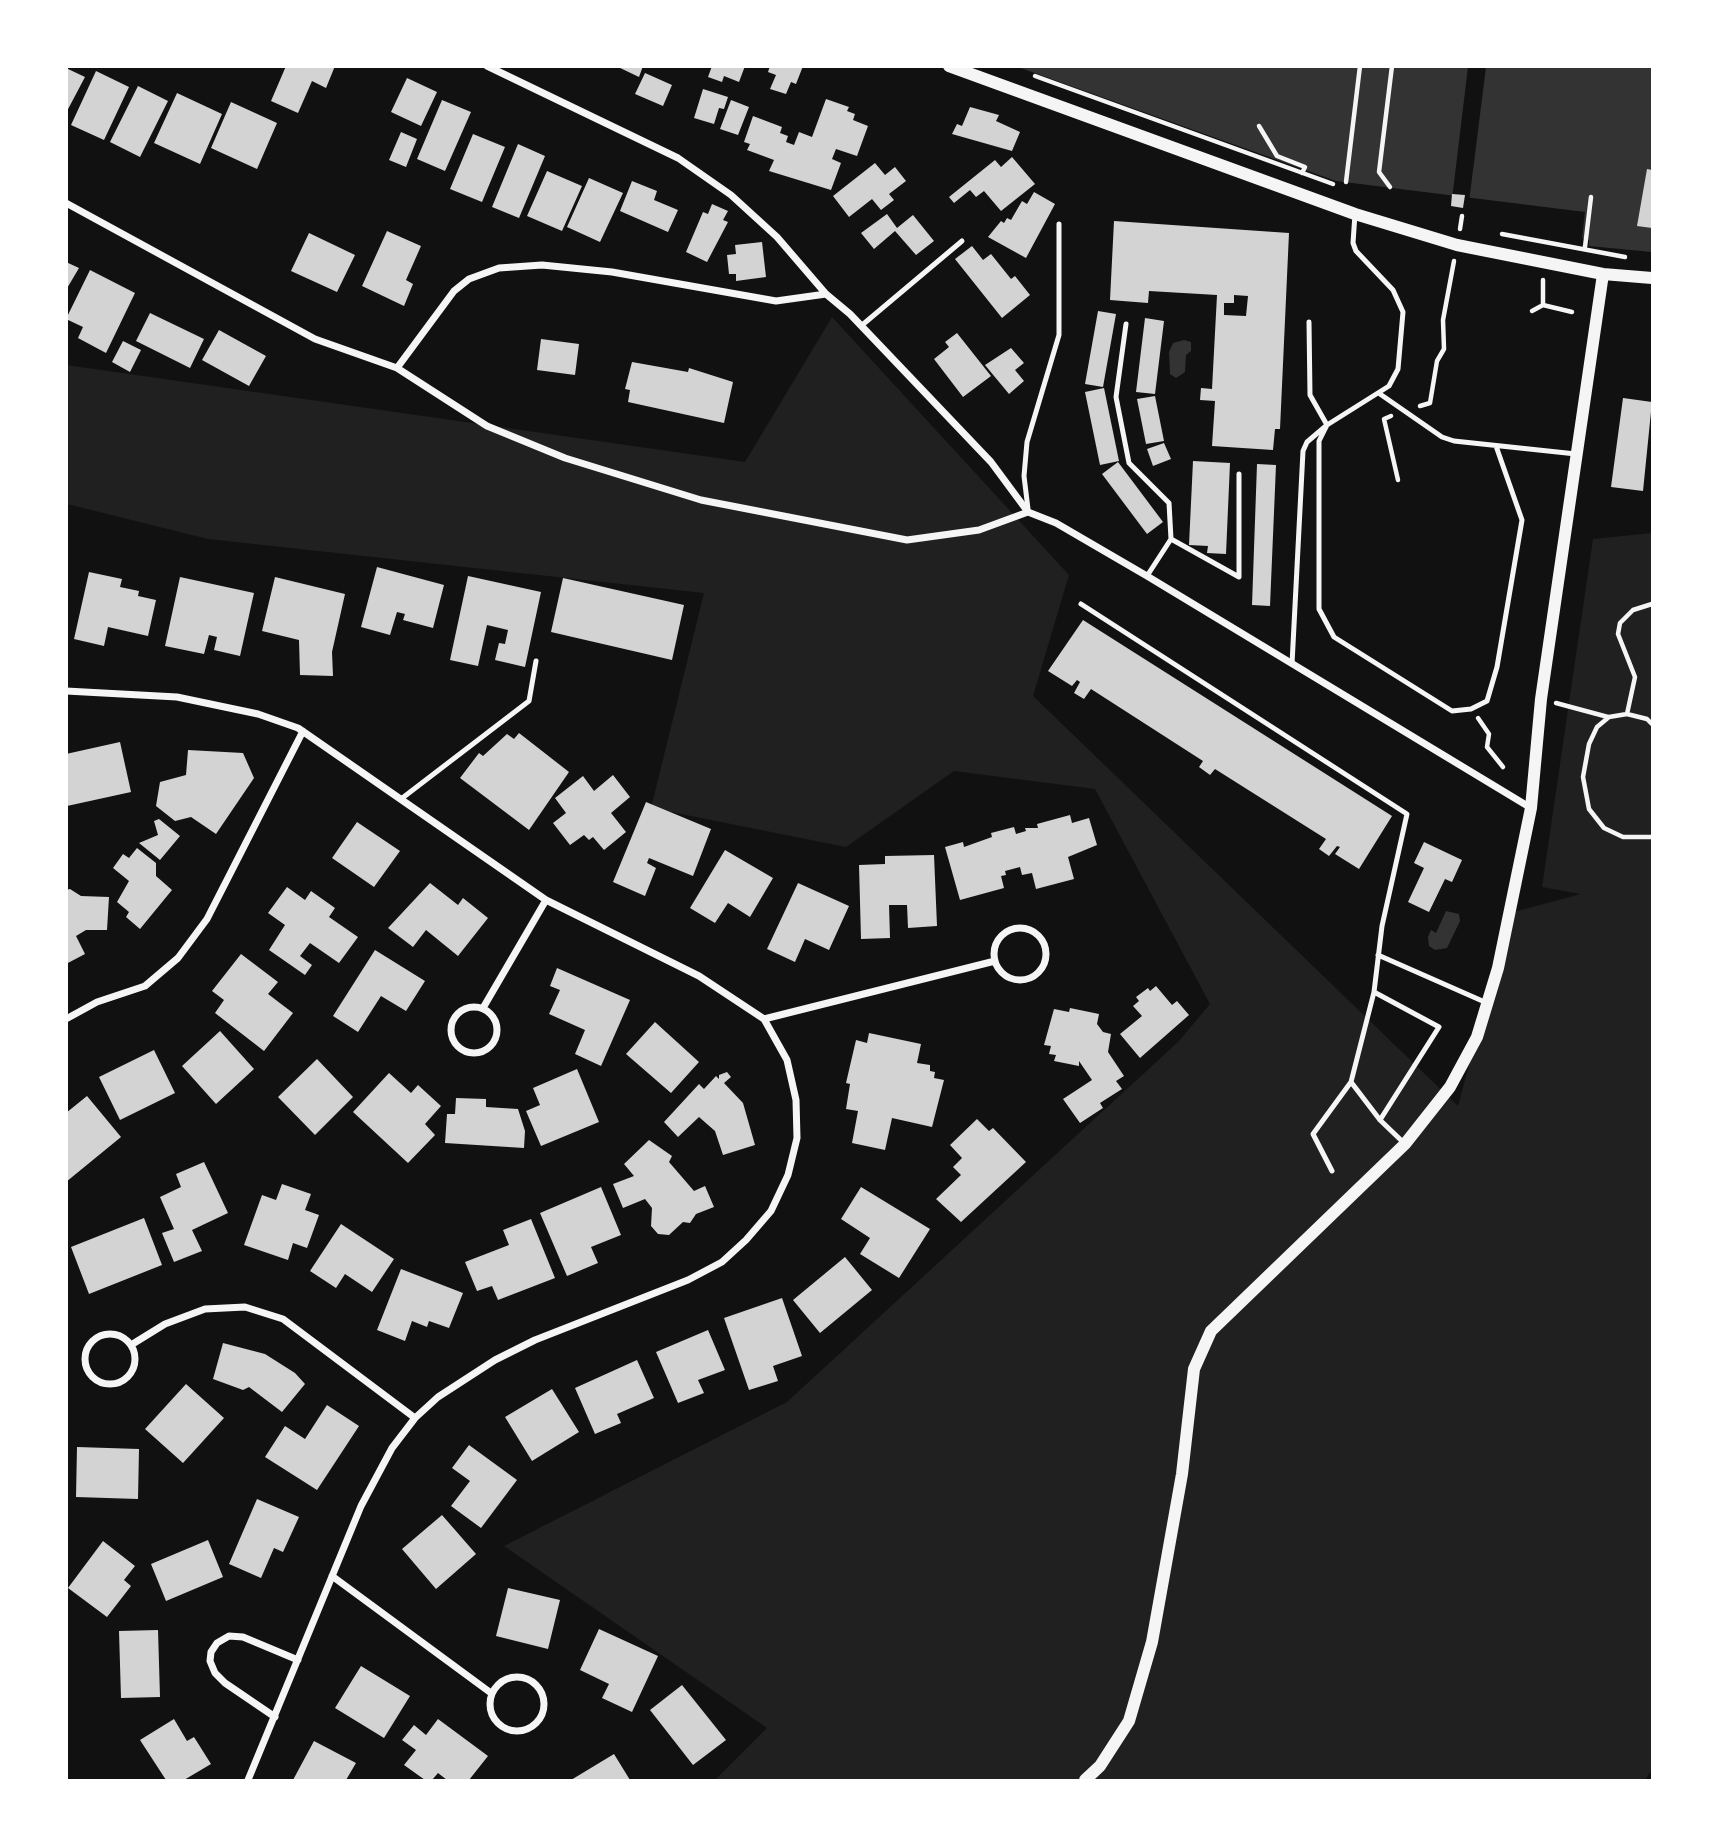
<!DOCTYPE html>
<html>
<head>
<meta charset="utf-8">
<style>
	body { margin:0 }
	#map { position:relative; width:1719px; height:1847px; overflow:hidden; background:#111; font-family:"Source Serif 4",serif }
	canvas { display:block }
	.frame { position:absolute; inset:0; border:68px solid #fff; pointer-events:none }
</style>
</head>
<body>
<div id="map">
<canvas width="1719" height="1847"></canvas>
<div class="frame"></div>
</div>
<script>
const c = document.querySelector('canvas').getContext('2d');
c.lineJoin = 'round';
function fill(path, color) { c.fillStyle = color; c.fill(path, 'evenodd'); }
const toPath = rows => new Path2D(rows.map(r => 'M' + r).join(''));
function trace(path, color, width, dash) { c.strokeStyle = color; c.lineWidth = width; c.lineCap = dash ? 'butt' : 'round'; c.setLineDash(dash || []); c.stroke(path); }
fill(toPath([
	[832,317,1069,575,1033,696,1458,1106,1510,913,1581,894,1542,887,1593,539,1652,533,1652,1769,1645,1780,715,1780,767,1728,504,1546,787,1402,1179,1041,1210,1004,1095,789,954,771,846,847,651,808,704,593,208,539,67,504,66,365,745,462]
]), '#202020');
fill(toPath([
	[1018,67,1652,67,1652,252,1589,246,1589,240,1582,238,1585,212,1336,181],
	[1184,340,1191,342,1191,351,1186,355,1185,372,1176,378,1170,374,1169,352,1173,343],
	[1446,911,1459,914,1460,921,1447,948,1435,950,1429,946,1428,937,1431,930,1436,933]
]), '#333');
fill(toPath([
	[1468,67,1486,67,1469,202,1452,199]
]), '#111');
fill(toPath([
	[286,66,335,66,326,88,312,81,298,113,271,101],
	[616,66,643,66,639,77],
	[712,66,745,66,739,82,724,76,722,82,708,77],
	[770,66,803,66,796,84,791,82,786,94,770,89,776,75,768,72],
	[66,68,85,77,66,113],
	[96,71,129,87,104,140,71,125],
	[645,73,672,85,663,106,635,94],
	[407,78,437,92,421,126,391,112],
	[138,86,168,101,140,157,110,142],
	[703,89,728,97,724,109,719,108,714,124,694,118],
	[177,93,222,114,200,164,154,143],
	[826,99,849,107,847,111,855,114,853,120,868,126,857,156,836,149,832,159,841,163,831,190,769,171,774,160,747,150,750,144,744,142,753,116,782,127,780,133,788,136,786,142,794,145,799,132,812,137],
	[442,100,471,112,445,171,417,159],
	[731,100,749,107,738,135,720,129],
	[231,102,277,123,257,169,211,148],
	[970,107,999,115,996,121,1020,132,1012,151,952,134,957,124,962,126],
	[401,132,417,139,406,167,389,160],
	[473,134,505,147,482,202,450,189],
	[518,144,545,156,519,218,492,207],
	[1012,157,1035,184,1001,211,984,191,976,197,970,190,954,203,949,197,995,160,1001,167],
	[875,163,885,175,895,167,906,181,889,194,894,200,881,210,872,199,849,217,833,196],
	[1647,169,1652,170,1652,228,1637,226],
	[547,171,582,186,562,231,527,216],
	[589,178,623,193,600,242,567,227],
	[632,181,657,191,654,200,678,210,668,232,620,211],
	[1034,192,1055,204,1026,258,988,237,1001,221,1004,223,1007,218,1011,220,1022,201,1027,204],
	[1452,194,1465,195,1463,208,1451,206],
	[712,204,728,211,723,220,728,222,707,262,686,252,703,212,708,214],
	[887,214,897,228,913,215,934,241,916,255,895,231,874,249,861,233],
	[1114,221,1289,233,1280,429,1275,429,1273,450,1212,446,1215,401,1200,400,1201,388,1212,389,1217,295,1149,291,1148,303,1110,300],
	[1234,295,1248,296,1246,316,1224,315,1224,303,1234,303],
	[387,231,421,246,406,280,413,284,404,306,362,286],
	[309,233,355,255,337,292,291,271],
	[762,242,766,277,736,281,736,274,729,274,727,255,736,254,735,245],
	[972,246,983,260,991,254,1011,279,1015,276,1030,295,1002,318,955,259],
	[66,262,79,268,66,290],
	[90,270,135,293,106,353,78,338,83,327,66,319],
	[1098,311,1116,314,1103,387,1085,384],
	[150,313,204,339,190,368,136,341],
	[1145,318,1164,321,1155,394,1136,392],
	[219,330,266,356,249,386,202,360],
	[957,333,991,376,963,397,934,359,949,347,945,342],
	[541,339,579,344,575,375,537,370],
	[123,341,141,350,130,372,112,362],
	[1011,348,1024,363,1015,370,1024,381,1009,394,985,365],
	[632,362,688,372,689,368,733,382,724,423,628,402,630,390,625,389],
	[1104,388,1119,461,1100,465,1085,392],
	[1155,396,1164,441,1146,444,1137,399],
	[1623,398,1652,402,1643,491,1611,487],
	[1164,443,1171,459,1153,466,1147,449],
	[1193,461,1230,463,1226,554,1207,553,1208,546,1189,545],
	[1118,462,1163,522,1147,534,1102,474],
	[1257,464,1276,465,1270,606,1252,605],
	[377,567,444,585,433,628,403,620,405,614,397,612,390,635,361,627],
	[89,572,122,579,120,587,139,591,138,596,156,600,148,636,108,627,104,646,74,639],
	[468,576,541,592,525,667,495,660,499,643,505,644,508,630,487,625,478,666,450,660],
	[180,577,254,593,240,656,214,650,217,637,209,635,204,654,165,646],
	[275,577,345,594,332,652,333,676,300,675,299,640,262,631],
	[563,578,684,605,672,660,551,632],
	[1083,620,1392,816,1359,869,1335,854,1340,847,1337,846,1329,856,1319,849,1326,839,1215,769,1210,775,1199,767,1203,761,1091,689,1084,699,1074,693,1080,682,1077,680,1072,686,1048,671],
	[519,733,569,772,529,830,460,778,479,753,483,756,507,734,514,739],
	[120,742,131,792,67,806,66,754],
	[188,750,243,753,254,778,216,834,191,817,175,821,156,806,160,782,186,775],
	[613,775,630,797,611,813,626,832,604,850,593,837,589,840,584,835,570,845,553,823,566,813,555,798,583,776,594,791],
	[646,802,711,829,693,876,649,858,647,863,656,868,645,896,613,882],
	[1070,815,1072,823,1089,818,1097,845,1068,857,1074,879,1036,889,1032,873,1022,875,1020,867,1005,871,1006,875,1001,876,1004,888,960,900,945,847,963,842,964,847,992,837,991,833,1014,827,1016,834,1026,831,1025,828,1038,828,1037,824],
	[159,819,180,836,160,860,139,843,158,835,154,821],
	[357,822,400,851,374,887,332,858],
	[1424,842,1462,860,1452,882,1445,879,1429,912,1408,902,1424,868,1414,863],
	[137,848,156,863,156,876,172,890,140,929,126,917,129,912,117,902,129,881,113,868,123,854,129,858],
	[725,850,773,878,750,917,728,903,715,923,690,908],
	[934,855,937,926,908,928,907,905,889,905,890,938,861,939,859,865,885,864,885,856],
	[430,883,458,905,463,898,488,918,458,956,426,930,413,947,388,928],
	[798,883,849,906,829,950,805,939,795,962,767,949],
	[287,887,305,900,311,891,335,908,329,917,358,937,339,963,310,943,300,956,312,965,305,975,269,950,285,925,268,913],
	[70,889,81,896,109,897,107,930,86,930,76,936,85,954,66,964,66,890],
	[375,950,425,981,406,1011,381,996,358,1032,333,1016],
	[241,954,278,982,268,994,293,1013,264,1051,215,1013,224,1000,212,991],
	[557,968,630,1000,601,1066,575,1054,585,1030,549,1014,560,990,550,986],
	[1156,986,1172,1005,1177,1001,1189,1015,1140,1058,1120,1034,1142,1016,1133,1006,1139,1001,1136,997,1148,988,1150,991],
	[1070,1008,1099,1014,1097,1024,1103,1032,1111,1034,1108,1052,1124,1076,1116,1081,1122,1089,1100,1103,1103,1108,1080,1123,1063,1099,1092,1080,1079,1061,1079,1066,1054,1061,1056,1055,1049,1054,1051,1046,1044,1045,1054,1009,1069,1012],
	[655,1022,699,1062,671,1093,626,1054],
	[220,1031,254,1069,216,1104,182,1066],
	[869,1033,921,1044,917,1063,930,1065,930,1071,935,1072,934,1078,944,1080,932,1127,892,1118,885,1150,852,1143,858,1111,846,1109,850,1084,846,1083,856,1040,867,1043],
	[154,1050,175,1093,120,1120,99,1077],
	[317,1059,353,1097,315,1135,278,1097],
	[577,1069,599,1122,541,1146,526,1111,540,1105,533,1088],
	[727,1072,731,1077,724,1083,743,1103,755,1145,723,1155,715,1131,699,1117,678,1137,664,1122,699,1084,704,1089,716,1076,719,1079,719,1075],
	[389,1073,411,1093,418,1085,441,1106,425,1124,435,1135,408,1163,353,1112],
	[87,1096,121,1137,66,1182,66,1113],
	[456,1098,486,1099,486,1107,518,1109,525,1131,524,1148,445,1143,447,1114,455,1114],
	[977,1119,989,1131,993,1128,1026,1162,961,1222,936,1199,961,1175,953,1167,962,1158,950,1145],
	[649,1140,672,1156,669,1162,694,1191,705,1186,714,1207,696,1214,690,1223,683,1222,669,1235,658,1234,651,1226,652,1208,645,1199,623,1208,613,1184,634,1176,624,1164],
	[204,1162,228,1213,192,1230,202,1251,174,1262,162,1233,174,1229,160,1197,181,1187,176,1174],
	[282,1184,311,1194,305,1210,319,1215,307,1248,293,1243,288,1260,244,1245,262,1195,276,1200],
	[601,1187,621,1235,591,1247,598,1263,567,1276,540,1213],
	[861,1187,930,1229,899,1278,860,1254,870,1238,841,1219],
	[144,1218,162,1265,89,1294,71,1247],
	[531,1219,555,1278,498,1300,492,1286,477,1291,465,1262,509,1245,503,1230],
	[341,1224,394,1259,372,1292,345,1274,336,1288,310,1271],
	[845,1257,872,1290,820,1333,793,1300],
	[401,1269,463,1293,449,1328,429,1321,427,1327,412,1321,405,1341,377,1330],
	[782,1298,802,1356,773,1366,778,1381,749,1390,724,1318],
	[708,1330,725,1370,698,1380,704,1393,678,1403,656,1352],
	[223,1343,265,1354,295,1373,305,1384,282,1412,249,1387,243,1390,213,1379],
	[637,1360,654,1398,617,1414,621,1423,595,1434,575,1388],
	[186,1384,224,1418,183,1463,145,1429],
	[552,1389,579,1432,532,1461,505,1417],
	[327,1405,359,1426,317,1490,265,1457,285,1426,305,1439],
	[469,1445,517,1480,481,1528,451,1506,470,1481,452,1468],
	[77,1447,139,1449,138,1499,76,1497],
	[257,1499,299,1517,283,1552,274,1548,261,1578,229,1564],
	[442,1515,476,1554,436,1589,402,1549],
	[208,1540,223,1577,166,1601,151,1564],
	[103,1541,135,1566,124,1580,131,1586,107,1617,68,1588],
	[508,1588,560,1600,548,1649,496,1636],
	[599,1629,658,1656,632,1712,602,1698,609,1684,580,1670],
	[158,1630,160,1697,121,1698,119,1631],
	[361,1666,410,1696,384,1738,335,1708],
	[682,1685,726,1740,693,1765,650,1710],
	[174,1719,187,1741,194,1737,211,1764,184,1780,166,1780,140,1740],
	[438,1719,488,1756,469,1780,447,1780,438,1773,432,1780,425,1780,404,1765,416,1750,402,1740,414,1725,426,1735],
	[314,1741,356,1763,346,1780,293,1780],
	[614,1754,630,1780,571,1780]
]), '#d3d3d3');
trace(toPath([
	[1035,76,1333,184],
	[1259,126,1277,156,1305,167,1302,173],
	[1346,182,1360,66],
	[1390,187,1379,172,1392,66],
	[1460,229,1462,216],
	[1502,234,1625,257],
	[1585,247,1591,197],
	[1543,280,1543,305,1572,312],
	[1532,311,1543,305],
	[1420,406,1430,403,1437,361,1444,349,1443,320,1454,261],
	[1391,416,1384,419,1398,480],
	[1556,703,1608,717],
	[1627,714,1635,677,1618,634,1620,623,1633,610,1652,604],
	[1478,718,1489,734,1487,747,1503,767],
	[1652,724,1647,719,1627,714,1609,717,1597,727,1589,744,1583,777,1589,809,1604,828,1623,837,1652,837]
]), '#f5f5f5', 4.5);
trace(toPath([
	[1355,214,1353,243,1356,251,1393,290,1403,312,1398,369,1389,386,1327,425,1319,441,1319,609,1334,637,1452,711,1471,709,1487,701,1497,667,1522,520,1496,446],
	[1126,324,1116,397,1129,463,1169,503,1171,539],
	[861,326,962,241],
	[1380,394,1442,437,1454,441,1576,454],
	[1028,509,1024,476,1027,442,1059,335,1059,224],
	[1147,576,1171,539,1239,577,1239,474],
	[1081,604,1407,814,1382,926,1374,992,1351,1082,1380,1120,1405,1144],
	[1292,664,1303,451,1307,442,1327,425,1310,395,1309,322],
	[401,799,529,701,536,661],
	[1378,955,1487,1003],
	[1374,992,1439,1027,1380,1120],
	[1332,1171,1313,1134,1351,1082]
]), '#f5f5f5', 5);
trace(toPath([
	[487,66,678,158,731,195,777,237,826,294,850,314,991,462,1028,512],
	[66,203,315,339,397,368,487,426,565,458,701,500,907,540,979,530,1028,512],
	[397,368,454,291,469,279,499,268,542,265,612,272,776,301,826,294],
	[1028,512,1056,523,1147,576,1531,808],
	[66,691,177,697,258,714,298,728,546,900,699,976,764,1019,787,1060,796,1100,797,1138,788,1175,771,1211,746,1240,722,1262,688,1280,535,1340,495,1360,438,1397,415,1418,392,1448,361,1506,248,1780],
	'994 954a26 26 0 1 1 52 0a26 26 0 1 1-52 0Z',
	'451 1030a23 23 0 1 1 46 0a23 23 0 1 1-46 0Z',
	[483,1008,546,900],
	[66,1019,97,1002,145,986,178,958,207,919,303,731],
	[764,1019,995,961],
	'85 1359a25 25 0 1 1 50 0a25 25 0 1 1-50 0Z',
	[131,1345,165,1324,205,1309,245,1307,283,1319,415,1418],
	[332,1576,491,1693],
	'490 1704a27 27 0 1 1 54 0a27 27 0 1 1-54 0Z',
	[275,1717,225,1683,215,1673,210,1661,211,1652,217,1643,229,1636,243,1637,298,1660]
]), '#f5f5f5', 7);
trace(toPath([
	[949,66,1355,214,1457,245,1603,274,1652,278],
	[1085,1780,1100,1766,1129,1721,1152,1642,1182,1474,1194,1369,1211,1331,1405,1144,1450,1087,1477,1037,1498,968,1531,808,1541,699,1603,274]
]), '#f5f5f5', 12);
</script>
</body>
</html>
